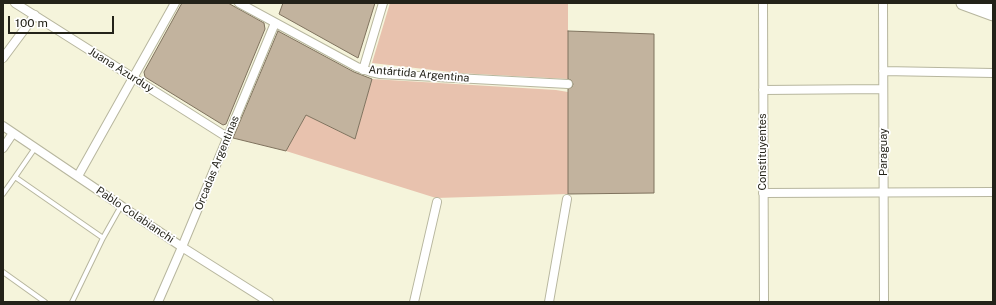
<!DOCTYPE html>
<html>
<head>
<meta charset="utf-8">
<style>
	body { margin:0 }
	#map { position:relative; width:996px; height:305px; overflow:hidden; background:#f5f4db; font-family:"Public Sans",sans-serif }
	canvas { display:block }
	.frame { position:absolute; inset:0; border:4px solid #232219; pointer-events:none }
	.scale { position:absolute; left:8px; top:16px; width:106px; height:18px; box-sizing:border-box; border:2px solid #232219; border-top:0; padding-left:5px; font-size:12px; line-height:14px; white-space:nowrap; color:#232219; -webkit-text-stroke:3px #fff; paint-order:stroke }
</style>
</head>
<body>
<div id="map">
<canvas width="996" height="305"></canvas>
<div class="frame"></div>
<div class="scale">100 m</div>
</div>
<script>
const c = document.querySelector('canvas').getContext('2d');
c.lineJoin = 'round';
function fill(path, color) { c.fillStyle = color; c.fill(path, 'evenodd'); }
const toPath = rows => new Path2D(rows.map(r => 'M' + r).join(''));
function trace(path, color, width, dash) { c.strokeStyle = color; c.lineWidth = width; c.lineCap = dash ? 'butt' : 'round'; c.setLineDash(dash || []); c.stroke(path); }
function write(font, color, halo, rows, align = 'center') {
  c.font = font + ' "Public Sans",sans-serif'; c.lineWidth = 3.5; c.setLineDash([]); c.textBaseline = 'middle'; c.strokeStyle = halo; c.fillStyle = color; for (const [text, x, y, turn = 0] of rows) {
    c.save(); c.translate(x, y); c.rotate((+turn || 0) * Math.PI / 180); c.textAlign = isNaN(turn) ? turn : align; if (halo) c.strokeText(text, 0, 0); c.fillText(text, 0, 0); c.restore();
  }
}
fill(toPath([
	[390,3,568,3,568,79,459,73,372,63],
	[372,79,556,90,568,92,568,194,436,198,286,151,306,115,355,139]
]), '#e8c2ae');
const building = toPath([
	[182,3,228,3,264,23,265,29,226,124,223,125,145,77,144,72,182,3],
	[283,3,375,3,358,58,279,14,283,3],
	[278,31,354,72,372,79,355,139,306,115,286,151,233,138,278,31],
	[568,31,654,34,654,193,568,194,568,89,572,87,573,84,571,80,568,79,568,31]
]);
fill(building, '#c2b39e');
trace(building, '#7f725e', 1);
const lane = toPath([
	[35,148,15,177,103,238,121,206],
	[3,194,15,177],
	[3,272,45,302],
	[72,302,103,238]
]);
const street = toPath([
	[15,3,227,137],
	[239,3,357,67,371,72,380,74,568,84],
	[763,3,764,302],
	[883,3,884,302],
	[3,58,35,15],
	[363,70,383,3],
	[883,71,993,73],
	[763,90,883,89],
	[3,126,182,247,269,302],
	[3,148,13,133],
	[78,176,175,3],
	[763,193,993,192],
	[158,302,182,247,275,23],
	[414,302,437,202],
	[549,302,567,199]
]);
const primary = toPath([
	[963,3,993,14],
	[991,3,993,4]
]);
trace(lane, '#b7b69e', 6);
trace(street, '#b7b69e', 10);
trace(primary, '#b7b69e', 15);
trace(lane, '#fff', 4);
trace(street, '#fff', 8);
trace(primary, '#fff', 13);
write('11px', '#232219', '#fff', [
	["Juana Azurduy",121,70,32],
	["Antártida Argentina",419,74,5],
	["Constituyentes",763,152,-90],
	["Paraguay",884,152,-90],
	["Orcadas Argentinas",217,163,-68],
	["Pablo Colabianchi",135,215,34]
]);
</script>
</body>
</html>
